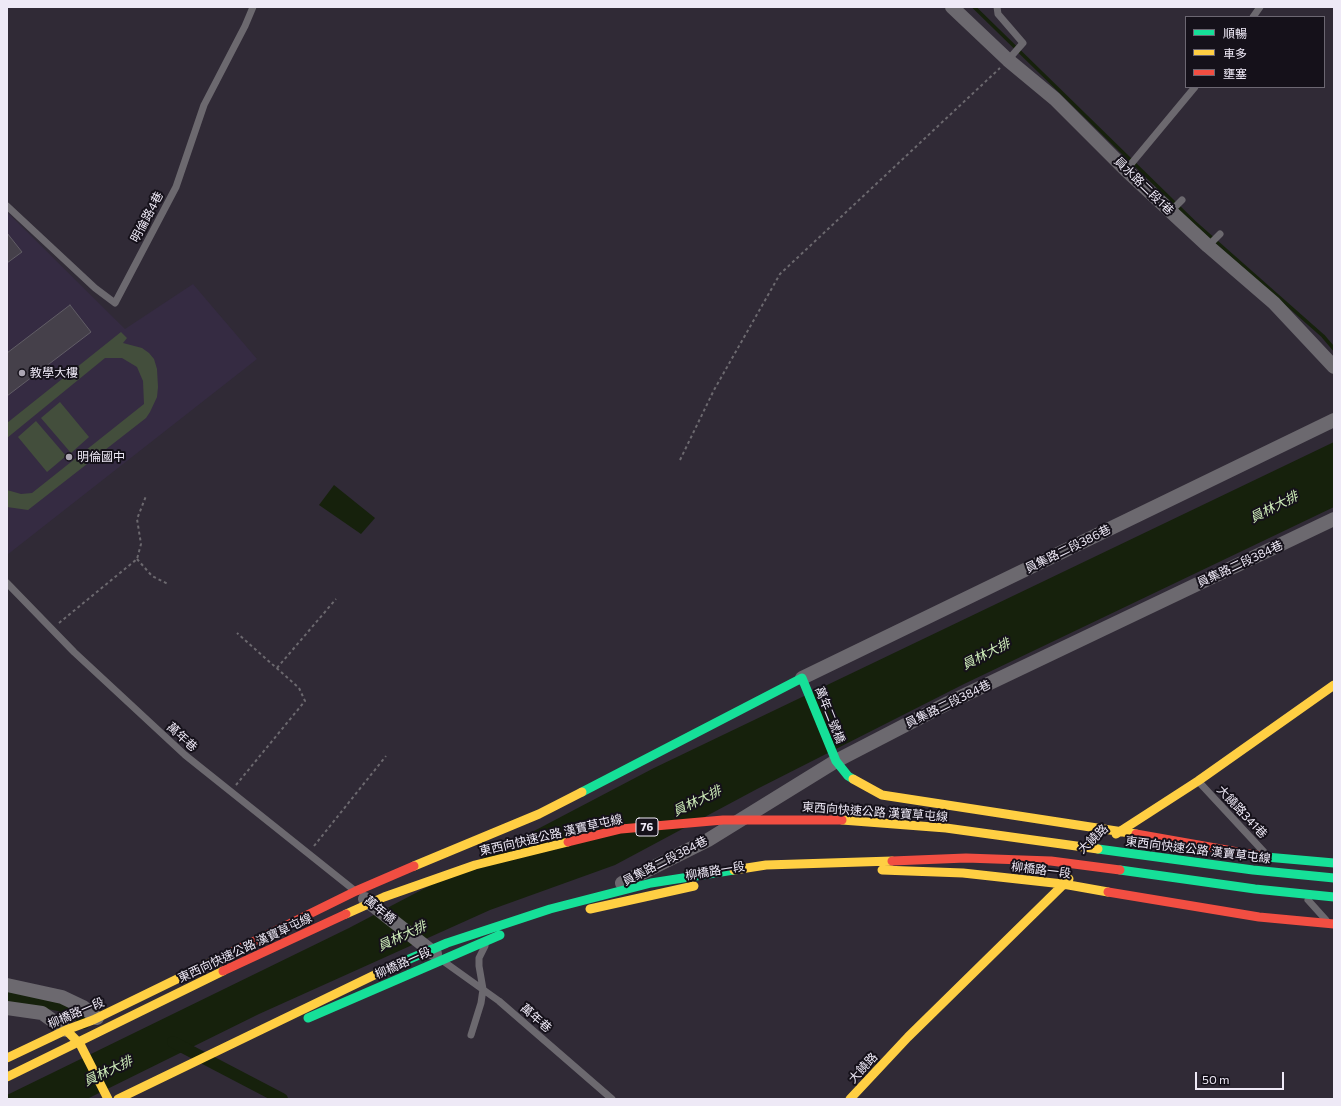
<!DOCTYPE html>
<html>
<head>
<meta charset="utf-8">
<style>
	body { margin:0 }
	#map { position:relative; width:1341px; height:1106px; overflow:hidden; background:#302a36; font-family:Commissioner,"Noto Sans TC",sans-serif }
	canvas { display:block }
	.frame { position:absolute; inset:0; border:8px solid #eee9f6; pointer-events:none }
	.legend { position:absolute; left:1185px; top:16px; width:140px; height:72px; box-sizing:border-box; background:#15111a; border:1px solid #6c6772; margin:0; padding:5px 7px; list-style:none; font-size:12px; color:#eee9f6 }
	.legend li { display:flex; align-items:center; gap:8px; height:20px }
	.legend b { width:20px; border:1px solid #6c6772 }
	.scale { position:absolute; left:1195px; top:1072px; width:89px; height:18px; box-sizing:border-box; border:2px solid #eee9f6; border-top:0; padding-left:5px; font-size:12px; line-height:14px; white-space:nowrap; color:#eee9f6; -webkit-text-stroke:3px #15111a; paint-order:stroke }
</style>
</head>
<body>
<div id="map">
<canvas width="1341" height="1106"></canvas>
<div class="frame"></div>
<ul class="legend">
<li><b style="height:5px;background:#16e098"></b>順暢</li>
<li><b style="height:5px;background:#ffcf43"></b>車多</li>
<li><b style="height:5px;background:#f24e42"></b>壅塞</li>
</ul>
<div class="scale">50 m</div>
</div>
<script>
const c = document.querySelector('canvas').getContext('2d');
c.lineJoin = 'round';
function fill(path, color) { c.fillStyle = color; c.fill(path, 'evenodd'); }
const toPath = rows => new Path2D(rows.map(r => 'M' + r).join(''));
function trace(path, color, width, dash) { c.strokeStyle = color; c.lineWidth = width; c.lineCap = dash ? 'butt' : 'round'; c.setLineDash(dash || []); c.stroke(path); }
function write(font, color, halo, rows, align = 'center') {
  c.font = font + ' Commissioner,"Noto Sans TC",sans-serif'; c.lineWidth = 4; c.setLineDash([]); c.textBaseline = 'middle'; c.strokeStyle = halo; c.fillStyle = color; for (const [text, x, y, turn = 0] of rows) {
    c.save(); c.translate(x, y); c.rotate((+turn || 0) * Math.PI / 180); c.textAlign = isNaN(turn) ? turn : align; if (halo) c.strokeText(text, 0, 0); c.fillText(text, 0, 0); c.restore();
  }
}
fill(toPath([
	[7,212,125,329,193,284,257,359,7,555]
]), '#352b42');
fill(toPath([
	[121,332,127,338,123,343,142,348,149,353,154,359,157,369,158,387,157,397,150,412,146,418,28,510,7,507,7,490,21,494,32,493,144,404,143,381,137,367,122,358,105,358,7,438,7,423],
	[60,402,89,437,71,453,41,418],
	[36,421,66,456,47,472,18,437]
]), '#434e3c');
fill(toPath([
	[1334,442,1334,507,964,684,757,789,615,865,490,910,259,1014,87,1099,7,1099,7,1095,349,928,654,768],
	[334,485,375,518,361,534,319,505]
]), '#16210c');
trace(toPath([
	[974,7,1194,222,1323,336,1334,349]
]), '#16210c', 3.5);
trace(toPath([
	[7,995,59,1005,79,1013,84,1023],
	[173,1042,282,1099]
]), '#16210c', 12);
const building = toPath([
	[7,233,22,252,7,263,7,233],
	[70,305,91,332,7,396,7,353,70,305]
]);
fill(building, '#45404a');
trace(building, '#615d66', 1);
trace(toPath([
	[680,460,714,390,780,274,1000,68],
	[137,559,152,576,168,584],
	[59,623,137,559,141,544,137,519,146,496],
	[277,668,336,599],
	[236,785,305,701,299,688,237,633],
	[314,846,386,756]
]), '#6c696f', 2, [3, 3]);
trace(toPath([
	[997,7,998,14,1023,43,1008,60],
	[1253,17,1260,7],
	[1126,170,1195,87],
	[7,206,95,288,115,303,176,187,204,105,245,26,253,7],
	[1171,211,1182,200],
	[1208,246,1220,234],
	[7,583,74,652,185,755,354,890],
	[1199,782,1264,852],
	[1308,900,1326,920],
	[443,961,499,1001,612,1099],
	[471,1035,481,1003,483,989,479,966,479,958,485,946]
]), '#6c696f', 7);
trace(toPath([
	[952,7,1008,60,1055,99,1126,170,1208,246,1274,303,1334,367],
	[802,678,1334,420],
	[622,883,708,840,836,761,948,703,1334,519],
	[365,899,435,954],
	[7,985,62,997,83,1007,97,1018],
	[7,1008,42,1013,66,1030]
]), '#6c696f', 14);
trace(toPath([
	[582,792,802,678,836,761,848,776,853,779],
	[1098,849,1253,870,1334,878],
	[1266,857,1334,863],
	[1120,870,1255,889,1334,897],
	[393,966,447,943,550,909,651,883,734,870],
	[308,1018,500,935]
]), '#16e098', 9);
trace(toPath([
	[853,779,882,795,1136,834],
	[842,820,946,828,1098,849],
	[1116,834,1198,781,1334,685],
	[414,866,539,814,582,792],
	[734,870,766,865,892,861],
	[882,870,963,873,1063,884,1108,892],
	[590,909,694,886],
	[346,914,384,897,475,865,568,842],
	[68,1032,80,1044,108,1099],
	[7,1058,66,1030,93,1020,214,961],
	[7,1077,223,971],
	[118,1099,393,966],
	[850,1099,908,1037,1069,879]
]), '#ffcf43', 9);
trace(toPath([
	[1136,834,1266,857],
	[568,842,621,829,723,820,842,820],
	[892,861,966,858,1051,861,1120,870],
	[1108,892,1259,917,1334,924],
	[214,961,356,891,414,866],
	[223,971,346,914]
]), '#f24e42', 9);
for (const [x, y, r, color] of [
	[22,373,4,"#aca6b3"],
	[69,457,4,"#aca6b3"]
]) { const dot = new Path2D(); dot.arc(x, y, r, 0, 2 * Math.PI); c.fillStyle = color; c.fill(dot); trace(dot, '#15111a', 1.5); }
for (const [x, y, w] of [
	[647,827,22]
]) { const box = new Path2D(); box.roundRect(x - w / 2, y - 9, w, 18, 3); c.fillStyle = '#15111a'; c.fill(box); trace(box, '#eee9f6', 1); }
write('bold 11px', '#eee9f6', null, [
	["76",647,827]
]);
write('12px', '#eee9f6', '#15111a', [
	["員水路二段1巷",1144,186,44],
	["明倫路4巷",147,217,-62],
	["員集路二段386巷",1068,549,-26],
	["員集路二段384巷",1240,564,-25],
	["員集路二段384巷",948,704,-26],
	["萬年二號橋",830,715,68],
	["萬年巷",182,737,42],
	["東西向快速公路 漢寶草屯線",875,812,4],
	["大饒路341巷",1242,812,47],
	["東西向快速公路 漢寶草屯線",551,835,-13],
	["大饒路",1093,839,-43],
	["東西向快速公路 漢寶草屯線",1198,850,7],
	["員集路二段384巷",665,861,-27],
	["柳橋路一段",1041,870,7],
	["柳橋路一段",715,871,-9],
	["萬年橋",380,910,39],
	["東西向快速公路 漢寶草屯線",245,948,-25],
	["柳橋路一段",403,963,-24],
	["柳橋路一段",76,1013,-23],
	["萬年巷",536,1018,41],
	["大饒路",863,1068,-47]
]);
write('12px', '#eee9f6', '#15111a', [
	["教學大樓",30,373],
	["明倫國中",77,457]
], 'left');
write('italic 13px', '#cfeeba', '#15111a', [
	["員林大排",1274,507,-27],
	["員林大排",986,654,-27],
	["員林大排",697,801,-26],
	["員林大排",402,936,-25],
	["員林大排",108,1071,-25]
]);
</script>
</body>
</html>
